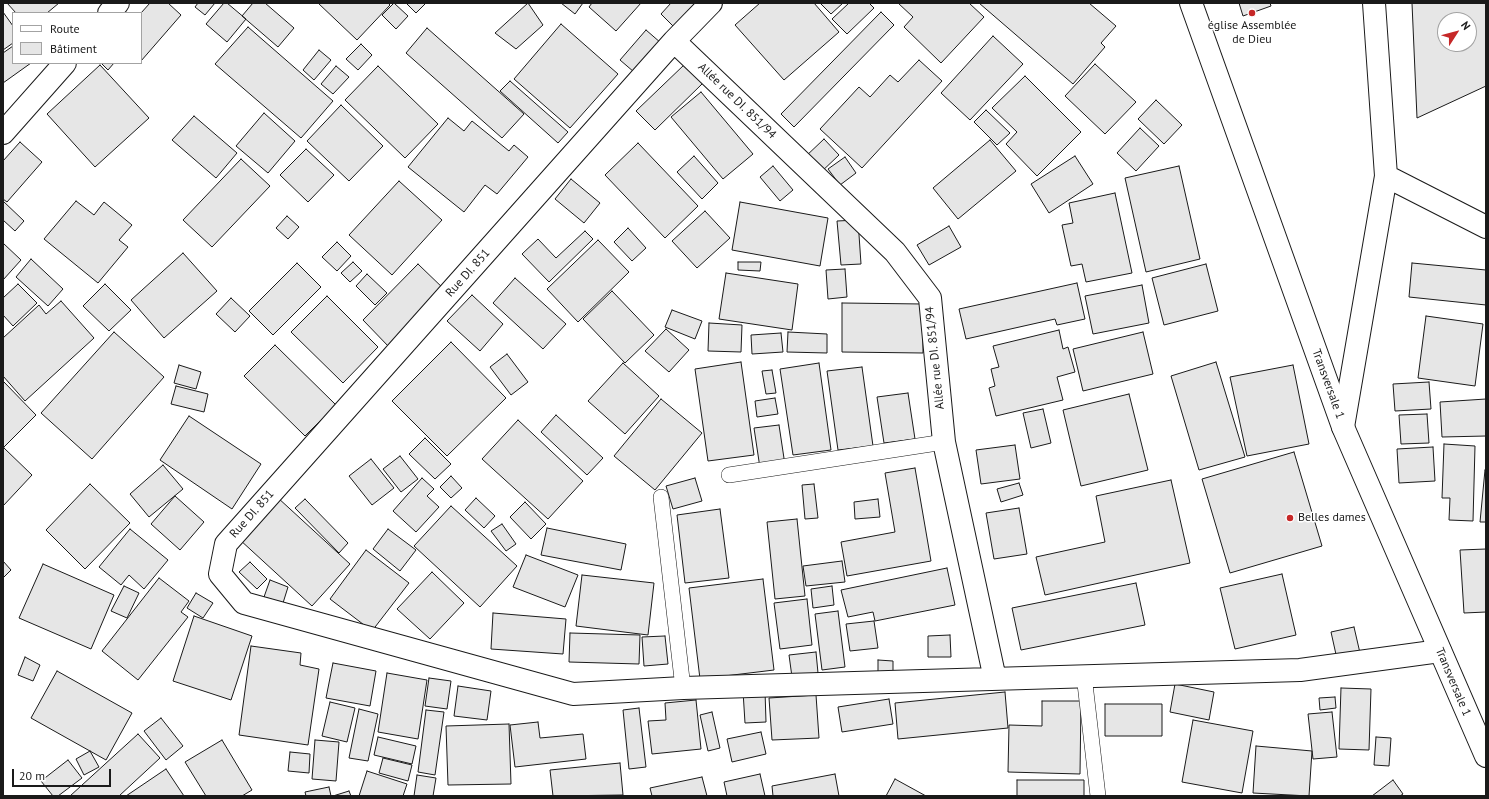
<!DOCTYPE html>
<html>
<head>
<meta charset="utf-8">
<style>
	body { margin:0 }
	#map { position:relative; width:1489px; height:799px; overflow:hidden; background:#fff; font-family:"PT Sans",sans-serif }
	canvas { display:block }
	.frame { position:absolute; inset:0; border:4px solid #1a1a1a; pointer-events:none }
	.legend { position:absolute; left:12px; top:12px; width:130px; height:52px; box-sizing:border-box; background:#fff; border:1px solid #a3a3a3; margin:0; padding:5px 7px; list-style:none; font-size:12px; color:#1a1a1a }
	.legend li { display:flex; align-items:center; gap:8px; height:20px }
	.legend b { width:20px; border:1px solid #a3a3a3 }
	.north { position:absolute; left:1437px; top:12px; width:40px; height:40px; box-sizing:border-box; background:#fff; border:1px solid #a3a3a3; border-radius:50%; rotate:54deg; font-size:11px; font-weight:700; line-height:16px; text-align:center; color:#1a1a1a }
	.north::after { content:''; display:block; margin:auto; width:14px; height:18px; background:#c62828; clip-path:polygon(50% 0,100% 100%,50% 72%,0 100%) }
	.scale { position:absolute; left:12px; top:769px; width:99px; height:18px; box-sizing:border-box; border:2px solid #1a1a1a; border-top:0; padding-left:5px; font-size:12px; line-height:14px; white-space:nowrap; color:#1a1a1a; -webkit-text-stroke:3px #fff; paint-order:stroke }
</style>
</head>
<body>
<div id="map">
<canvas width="1489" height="799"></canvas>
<div class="frame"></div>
<ul class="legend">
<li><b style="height:5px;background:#fff"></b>Route</li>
<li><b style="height:11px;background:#e6e6e6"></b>Bâtiment</li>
</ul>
<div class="north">N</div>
<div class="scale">20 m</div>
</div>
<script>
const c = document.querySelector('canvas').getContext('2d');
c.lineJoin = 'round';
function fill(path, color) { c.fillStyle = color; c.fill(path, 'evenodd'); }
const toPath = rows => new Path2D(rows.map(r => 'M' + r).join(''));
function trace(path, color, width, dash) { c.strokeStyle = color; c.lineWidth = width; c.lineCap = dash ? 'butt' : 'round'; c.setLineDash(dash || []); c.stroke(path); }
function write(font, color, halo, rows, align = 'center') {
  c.font = font + ' "PT Sans",sans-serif'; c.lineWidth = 3; c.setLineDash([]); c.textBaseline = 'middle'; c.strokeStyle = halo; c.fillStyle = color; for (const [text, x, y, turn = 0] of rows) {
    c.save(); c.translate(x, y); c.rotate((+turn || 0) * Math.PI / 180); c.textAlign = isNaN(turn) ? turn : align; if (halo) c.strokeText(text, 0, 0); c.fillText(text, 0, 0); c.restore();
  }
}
const building = toPath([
	[7,3,59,3,47,13,16,13,7,3],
	[150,3,168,3,181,15,141,61,141,13,150,3],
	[198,3,215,3,205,15,195,7,198,3],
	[224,3,227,3,246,19,227,42,206,24,224,3],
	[253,3,265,3,294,28,278,47,242,16,253,3],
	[318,3,388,3,390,5,357,40,318,3],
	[394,3,408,16,396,29,382,15,394,3],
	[406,3,426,3,416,13,406,3],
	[528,3,543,25,516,49,495,33,528,3],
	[561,3,583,3,575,14,561,3],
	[592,3,641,3,616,31,589,7,592,3],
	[671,3,695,3,674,27,661,14,671,3],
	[760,3,814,3,839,32,784,80,735,25,760,3],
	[820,3,843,3,831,14,820,3],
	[849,3,869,3,874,8,847,34,832,19,849,3],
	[898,3,969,3,984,17,941,63,904,27,913,17,898,3],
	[979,3,1089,3,1116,26,1101,43,1105,47,1073,84,979,3],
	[1239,3,1270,3,1271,6,1243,16,1239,3],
	[1412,3,1486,3,1486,86,1417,118,1412,3],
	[1445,20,1469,20,1469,44,1445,44,1445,20],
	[3,12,13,26,13,43,3,50,3,12],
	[881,12,894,25,794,127,781,114,881,12],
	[561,24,618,74,570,128,514,79,561,24],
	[248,27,333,101,301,138,215,64,248,27],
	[427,28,524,114,502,138,406,53,427,28],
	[646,30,661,43,634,72,620,60,646,30],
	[993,36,1023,64,970,120,941,93,993,36],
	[361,44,372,55,358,70,346,59,361,44],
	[13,46,13,63,31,63,3,83,3,53,13,46],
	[319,50,331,60,314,80,303,70,319,50],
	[919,60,942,81,862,168,820,129,859,87,870,97,890,75,898,82,919,60],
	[101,63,114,63,108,70,101,63],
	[685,64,703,83,655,130,636,111,685,64],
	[1095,64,1136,102,1105,134,1065,96,1095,64],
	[100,65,149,118,95,167,47,114,100,65],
	[336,66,349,77,333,94,321,84,336,66],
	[378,66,438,124,405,158,345,100,378,66],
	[1025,76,1081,132,1037,176,1006,144,1017,132,992,108,1025,76],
	[510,81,568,132,558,143,500,91,510,81],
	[701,92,753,154,723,179,671,117,701,92],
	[1156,100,1182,125,1164,144,1138,119,1156,100],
	[341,105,383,146,349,181,307,141,341,105],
	[986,110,1010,133,997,145,974,122,986,110],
	[264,113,295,141,268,173,236,146,264,113],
	[194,116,237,153,216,178,172,140,194,116],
	[448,118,464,131,472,121,509,151,514,145,528,157,497,194,485,185,464,212,408,167,448,118],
	[1140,128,1159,146,1136,171,1117,153,1140,128],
	[824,139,839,155,819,174,804,158,824,139],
	[990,140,1016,171,958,219,933,188,990,140],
	[20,142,42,162,7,202,3,199,3,161,20,142],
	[638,143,698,206,665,238,605,175,638,143],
	[306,149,334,175,308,202,280,175,306,149],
	[694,156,718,183,702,199,677,172,694,156],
	[1075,156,1093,184,1049,213,1031,184,1075,156],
	[845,157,856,173,840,185,828,169,845,157],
	[241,159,270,186,212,247,183,220,241,159],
	[773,166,793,190,780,201,760,177,773,166],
	[1179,166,1200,259,1146,272,1125,178,1179,166],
	[571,179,600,203,584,223,555,199,571,179],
	[399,181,442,220,392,275,349,235,399,181],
	[1115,193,1132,273,1086,282,1082,264,1071,266,1062,225,1073,223,1069,203,1115,193],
	[3,201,24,221,15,231,3,220,3,201],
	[76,201,94,215,104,202,132,225,119,240,128,247,98,283,44,239,76,201],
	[740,202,828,218,820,266,732,250,740,202],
	[705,211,730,238,697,268,672,241,705,211],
	[287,216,299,227,288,239,276,228,287,216],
	[858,220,861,264,841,265,837,221,858,220],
	[949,226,961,247,929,265,917,245,949,226],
	[628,228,646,248,632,261,614,242,628,228],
	[585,231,593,239,549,282,522,254,538,239,556,258,585,231],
	[598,240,629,272,578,322,547,289,598,240],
	[337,242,351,256,337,271,322,257,337,242],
	[3,243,21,260,3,280,3,243],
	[183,253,217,291,164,338,131,300,183,253],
	[31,259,63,289,48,306,16,277,31,259],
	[353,262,362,271,350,282,341,273,353,262],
	[738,262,761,262,760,271,738,270,738,262],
	[297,263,321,287,273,335,249,311,297,263],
	[1412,263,1486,270,1486,305,1409,297,1412,263],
	[418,264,446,291,390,348,363,320,418,264],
	[1206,264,1218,311,1164,325,1152,278,1206,264],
	[845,269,847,297,828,299,826,270,845,269],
	[726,273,798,284,792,330,719,319,726,273],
	[367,274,387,293,375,305,356,286,367,274],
	[515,278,566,324,543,349,493,303,515,278],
	[1077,283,1085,319,1057,325,1055,319,966,339,959,309,1077,283],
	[18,284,37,303,13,326,3,315,3,298,18,284],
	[105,284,131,310,109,331,83,306,105,284],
	[1142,285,1149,323,1093,334,1085,296,1142,285],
	[612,291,654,335,625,363,583,319,612,291],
	[472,295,503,324,480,351,447,321,472,295],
	[327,296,378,347,343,383,291,332,327,296],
	[231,298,250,316,235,332,216,314,231,298],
	[61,301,94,338,25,401,3,376,3,338,39,305,46,314,61,301],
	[842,303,923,304,923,353,842,352,842,303],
	[672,310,702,321,695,339,665,327,672,310],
	[1426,316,1483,324,1475,386,1418,378,1426,316],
	[709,323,742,325,741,352,708,351,709,323],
	[666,329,689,350,669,372,645,351,666,329],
	[1059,330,1063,349,1068,347,1075,372,1057,377,1063,400,996,416,989,388,995,386,991,369,999,367,993,346,1059,330],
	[114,332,164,377,92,459,41,413,114,332],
	[788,332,827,334,827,353,787,352,788,332],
	[1143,332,1153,374,1083,391,1073,349,1143,332],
	[781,333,783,352,752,354,751,335,781,333],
	[451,342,506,398,447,456,392,401,451,342],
	[275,345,336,405,305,436,244,376,275,345],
	[507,354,528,382,511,395,490,367,507,354],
	[741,362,754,455,708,461,695,369,741,362],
	[1216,362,1245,457,1199,470,1171,376,1216,362],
	[623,363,659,396,625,434,588,401,623,363],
	[819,363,831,450,793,455,780,369,819,363],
	[179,365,201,372,196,389,174,383,179,365],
	[1293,365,1309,444,1247,456,1230,377,1293,365],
	[862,367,873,446,838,450,827,371,862,367],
	[772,370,776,393,766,394,762,371,772,370],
	[3,381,36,415,3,448,3,381],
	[1429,382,1431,409,1395,411,1393,384,1429,382],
	[176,386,208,394,204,412,171,404,176,386],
	[908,393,915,439,884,443,877,397,908,393],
	[1129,394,1148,470,1081,486,1063,410,1129,394],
	[775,398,778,414,757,417,755,401,775,398],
	[661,399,702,433,655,490,614,456,661,399],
	[1486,399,1486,436,1442,437,1440,402,1486,399],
	[1043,409,1051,443,1031,448,1023,413,1043,409],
	[1427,414,1429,443,1401,444,1399,415,1427,414],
	[556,415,603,458,587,475,541,432,556,415],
	[189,416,261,464,232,509,160,460,189,416],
	[518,420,583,481,548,519,482,459,518,420],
	[779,425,785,465,760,468,754,428,779,425],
	[425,438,451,464,435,479,409,454,425,438],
	[1444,444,1475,446,1473,521,1449,520,1450,498,1442,498,1444,444],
	[1015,445,1020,479,981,484,976,450,1015,445],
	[1433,447,1435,481,1399,483,1397,449,1433,447],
	[4,448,32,475,3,506,3,449,4,448],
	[1294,452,1322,546,1230,573,1202,479,1294,452],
	[400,456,418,479,401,492,383,469,400,456],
	[371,459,394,488,372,505,349,476,371,459],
	[163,465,183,489,149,517,130,494,163,465],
	[915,468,931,561,847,576,841,542,895,532,885,473,915,468],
	[1485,470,1486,470,1486,522,1480,522,1485,470],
	[451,476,462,488,451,498,440,487,451,476],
	[422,478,434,489,427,496,439,507,416,532,393,511,422,478],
	[695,478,702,501,673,509,666,486,695,478],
	[1171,480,1190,563,1045,595,1036,557,1105,542,1096,496,1171,480],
	[1019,483,1023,495,1001,502,997,489,1019,483],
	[90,484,130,523,85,569,46,530,90,484],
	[814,484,818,518,805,519,802,485,814,484],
	[175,496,204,522,180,550,151,524,175,496],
	[277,497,350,564,312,606,239,539,277,497],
	[476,498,495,516,484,528,465,510,476,498],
	[305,499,348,543,339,553,295,508,305,499],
	[878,499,880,517,855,519,854,502,878,499],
	[525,502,546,524,531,539,510,517,525,502],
	[451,506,517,566,480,607,414,546,451,506],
	[1019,508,1027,554,994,559,986,513,1019,508],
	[720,509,729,578,685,583,677,515,720,509],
	[797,519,805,596,775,599,767,522,797,519],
	[502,524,516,544,506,551,491,531,502,524],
	[547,528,626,544,621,570,541,555,547,528],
	[130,529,168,560,144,589,129,575,121,585,99,567,130,529],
	[388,529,416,550,400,571,373,549,388,529],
	[1486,549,1486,612,1464,613,1460,550,1486,549],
	[366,550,409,583,372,631,330,599,366,550],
	[526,555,578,575,565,607,513,587,526,555],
	[3,561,11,570,3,578,3,561],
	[842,561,845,582,806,586,803,566,842,561],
	[250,562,267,579,257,589,239,572,250,562],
	[43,564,114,595,91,649,19,618,43,564],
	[947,568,955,605,875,621,873,612,848,617,841,590,947,568],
	[432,572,464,603,430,639,397,609,432,572],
	[1282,574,1296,635,1235,649,1220,588,1282,574],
	[582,575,654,583,648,635,576,626,582,575],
	[159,578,189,601,181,612,188,617,138,680,102,651,159,578],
	[763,579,774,670,700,679,689,588,763,579],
	[270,580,288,587,283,603,264,597,270,580],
	[1136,583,1145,625,1021,650,1012,608,1136,583],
	[124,586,139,593,127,618,111,611,124,586],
	[832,586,834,605,813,608,811,589,832,586],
	[196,593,213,603,203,618,187,608,196,593],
	[807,599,812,645,780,649,774,603,807,599],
	[838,611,845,667,822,670,815,614,838,611],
	[493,613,566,619,563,654,491,649,493,613],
	[194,616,252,636,231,700,173,681,194,616],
	[874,621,878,648,850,651,846,624,874,621],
	[1354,627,1360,653,1337,659,1331,632,1354,627],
	[570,633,640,635,639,664,569,662,570,633],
	[950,635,951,657,928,657,928,636,950,635],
	[665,636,668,664,644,666,642,637,665,636],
	[251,646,301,653,300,665,319,669,308,745,239,735,251,646],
	[816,652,818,673,792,677,789,655,816,652],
	[25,657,40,665,33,681,18,675,25,657],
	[878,660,893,661,893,672,878,672,878,660],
	[333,663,376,671,370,706,326,698,333,663],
	[57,671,132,713,106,760,31,718,57,671],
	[387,673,427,680,418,739,378,732,387,673],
	[429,678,451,681,447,709,425,706,429,678],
	[1175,684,1214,692,1209,720,1170,712,1175,684],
	[458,686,491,691,487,720,454,716,458,686],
	[1341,688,1371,689,1369,750,1339,749,1341,688],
	[743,691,765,691,766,722,745,723,743,691],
	[1005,692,1008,728,898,739,895,703,1005,692],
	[816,695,819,738,772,740,769,698,816,695],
	[1335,697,1336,708,1320,710,1319,698,1335,697],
	[889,699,893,724,842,732,838,707,889,699],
	[696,700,701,749,652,754,648,721,666,720,665,703,696,700],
	[1042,701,1081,701,1080,774,1008,772,1009,725,1042,726,1042,701],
	[330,702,355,708,347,742,322,736,330,702],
	[1105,704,1162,704,1162,736,1105,736,1105,704],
	[639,708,646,767,629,769,623,710,639,708],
	[359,709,378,714,368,761,349,758,359,709],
	[426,710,444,712,435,775,418,772,426,710],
	[712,712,720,748,708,751,700,715,712,712],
	[1332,712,1337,757,1313,759,1308,714,1332,712],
	[161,718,183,746,166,760,144,731,161,718],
	[1193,720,1253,731,1242,793,1182,782,1193,720],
	[538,722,540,738,583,734,586,759,515,767,510,725,538,722],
	[509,724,511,784,448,785,446,726,509,724],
	[761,732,766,754,732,762,727,739,761,732],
	[138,734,160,758,119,796,70,796,138,734],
	[378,737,416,746,412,764,374,755,378,737],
	[1376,737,1391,738,1389,766,1374,765,1376,737],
	[222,740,252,790,242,796,206,796,185,762,222,740],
	[315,740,339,742,336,781,312,779,315,740],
	[1256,746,1312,751,1309,796,1253,793,1256,746],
	[90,751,99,767,84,775,76,759,90,751],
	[290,752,310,754,309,773,288,771,290,752],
	[383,758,412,765,408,781,379,773,383,758],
	[68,760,82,778,58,796,53,796,41,781,68,760],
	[620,763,623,795,553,796,550,770,620,763],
	[166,769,184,796,126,796,166,769],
	[367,771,407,784,403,796,359,796,367,771],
	[760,774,765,796,727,796,724,782,760,774],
	[835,774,839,796,773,796,772,786,835,774],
	[417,775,436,778,433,796,414,796,417,775],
	[702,777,707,796,652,796,650,788,702,777],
	[895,779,926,796,886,796,895,779],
	[1017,780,1084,780,1084,796,1017,796,1017,780],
	[1393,780,1403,794,1400,796,1372,796,1393,780],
	[329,787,331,796,306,796,305,792,329,787],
	[349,791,351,796,333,796,349,791]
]);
fill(building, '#e6e6e6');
trace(building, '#1a1a1a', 1);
const service = toPath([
	[729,475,944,442],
	[661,497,683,688],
	[1084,675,1098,796]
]);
const minor = toPath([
	[711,3,674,41,226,544,220,574,244,603,573,694,683,688,1300,670,1440,651],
	[109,13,118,3],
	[674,41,895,252,930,298,944,442,995,679],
	[3,133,65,63],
	[1386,176,1486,227],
	[1343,427,1386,176,1374,3]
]);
const secondary = toPath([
	[1191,3,1343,427,1486,756]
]);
trace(service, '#1a1a1a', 16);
trace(minor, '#1a1a1a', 24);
trace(secondary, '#1a1a1a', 24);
trace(service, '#fff', 15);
trace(minor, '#fff', 22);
trace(secondary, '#fff', 22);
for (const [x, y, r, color] of [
	[1252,13,4,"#c62828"],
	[1290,518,4,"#c62828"]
]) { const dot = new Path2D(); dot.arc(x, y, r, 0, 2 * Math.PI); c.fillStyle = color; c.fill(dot); trace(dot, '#fff', 1.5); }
write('12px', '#1a1a1a', '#fff', [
	["église Assemblée",1252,26],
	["de Dieu",1252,40],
	["Belles dames",1298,518,"left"]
]);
write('12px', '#1a1a1a', '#fff', [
	["Allée rue DI. 851/94",737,101,44],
	["Rue DI. 851",468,273,-48],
	["Allée rue DI. 851/94",935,358,-96],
	["Transversale 1",1328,384,70],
	["Rue DI. 851",252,514,-48],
	["Transversale 1",1453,682,67]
]);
</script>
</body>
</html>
